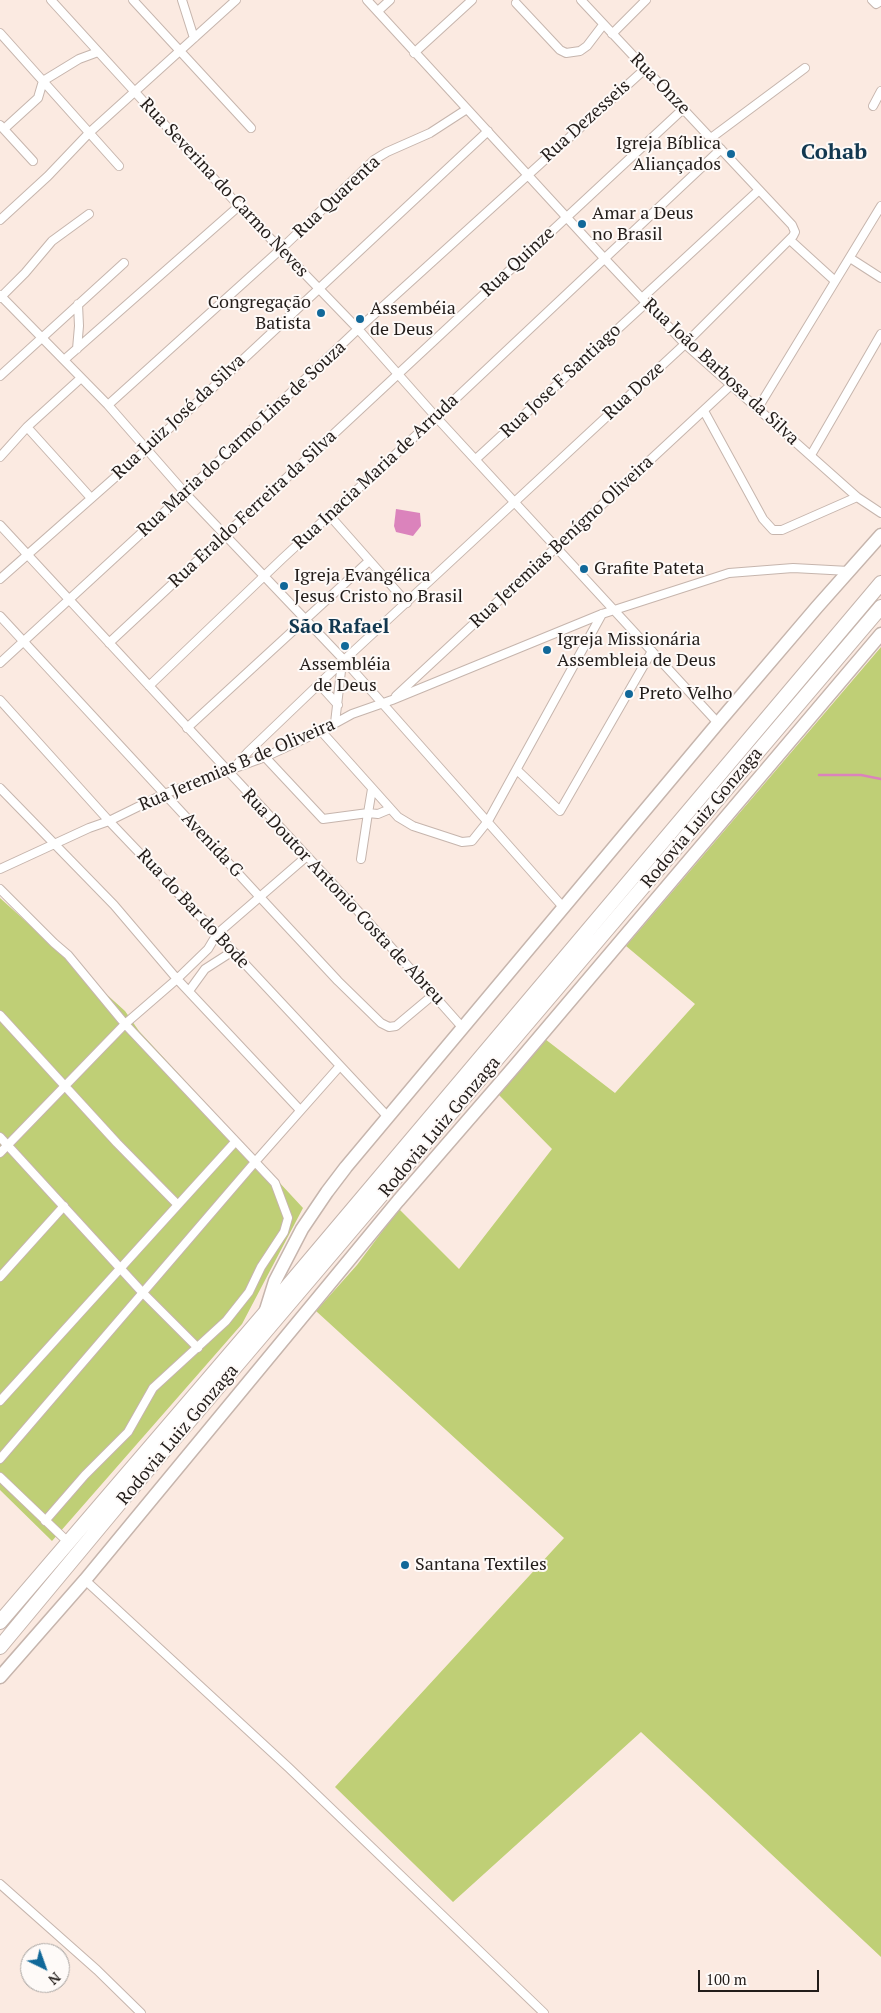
<!DOCTYPE html>
<html>
<head>
<meta charset="utf-8">
<style>
	body { margin:0 }
	#map { position:relative; width:881px; height:2013px; overflow:hidden; background:#fbeae1; font-family:"PT Serif",serif }
	canvas { display:block }
	.north { position:absolute; left:20px; top:1943px; width:50px; height:50px; box-sizing:border-box; background:#fefaf8; border:1px solid #a6a29f; border-radius:50%; rotate:138deg; font-size:14px; font-weight:700; line-height:20px; text-align:center; color:#231d1a }
	.north::after { content:''; display:block; margin:auto; width:18px; height:22px; background:#116899; clip-path:polygon(50% 0,100% 100%,50% 72%,0 100%) }
	.scale { position:absolute; left:698px; top:1970px; width:121px; height:22px; box-sizing:border-box; border:2px solid #231d1a; border-top:0; padding-left:6px; font-size:15px; line-height:18px; white-space:nowrap; color:#231d1a; -webkit-text-stroke:4px #fefaf8; paint-order:stroke }
</style>
</head>
<body>
<div id="map">
<canvas width="881" height="2013"></canvas>
<div class="north">N</div>
<div class="scale">100 m</div>
</div>
<script>
const c = document.querySelector('canvas').getContext('2d');
c.lineJoin = 'round';
function fill(path, color) { c.fillStyle = color; c.fill(path, 'evenodd'); }
const toPath = rows => new Path2D(rows.map(r => 'M' + r).join(''));
function trace(path, color, width, dash) { c.strokeStyle = color; c.lineWidth = width; c.lineCap = dash ? 'butt' : 'round'; c.setLineDash(dash || []); c.stroke(path); }
function write(font, color, halo, rows, align = 'center') {
  c.font = font + ' "PT Serif",serif'; c.lineWidth = 4; c.setLineDash([]); c.textBaseline = 'middle'; c.strokeStyle = halo; c.fillStyle = color; for (const [text, x, y, turn = 0] of rows) {
    c.save(); c.translate(x, y); c.rotate((+turn || 0) * Math.PI / 180); c.textAlign = isNaN(turn) ? turn : align; if (halo) c.strokeText(text, 0, 0); c.fillText(text, 0, 0); c.restore();
  }
}
fill(toPath([
	[881,647,881,1957,641,1732,453,1902,335,1787,564,1538,316,1311,357,1265,399,1209,459,1269,552,1149,498,1094,545,1039,615,1093,695,1004,626,946],
	[0,898,125,1011,139,1031,303,1208,242,1324,52,1541,0,1490]
]), '#bfcf76');
fill(toPath([
	[396,509,420,513,421,526,413,536,396,532,394,526]
]), '#db83bc');
trace(toPath([
	[819,775,861,775,881,779]
]), '#db83bc', 2.5);
const minor = toPath([
	[51,0,239,206,358,329,436,417,718,723],
	[133,0,251,128],
	[182,0,194,38],
	[367,0,604,258,685,344,857,497,881,513],
	[872,0,876,4,881,1],
	[516,3,560,50,566,53,580,51,587,46,603,25],
	[378,11,390,0],
	[0,33,119,166],
	[612,34,646,0],
	[414,53,472,0],
	[873,106,881,91],
	[0,125,33,161],
	[4,129,38,98,43,81,79,59,98,52],
	[711,138,805,68],
	[0,220,48,176,89,133,236,0],
	[790,240,835,281],
	[850,258,881,278],
	[0,295,108,405,185,493,344,660,563,907],
	[0,298,25,273,52,241,89,214],
	[642,298,759,190],
	[77,349,79,326,78,304],
	[64,360,239,206],
	[0,376,124,263],
	[108,405,281,249,374,160,387,152,430,133,467,109],
	[758,408,881,206],
	[704,411,763,519,773,530,782,530,857,497],
	[27,427,91,498],
	[811,455,881,334],
	[0,457,27,427,81,378],
	[476,459,646,303],
	[330,516,407,603],
	[0,525,382,937,462,1027],
	[0,579,146,450,488,131],
	[0,616,271,909,338,981,381,1023,389,1027,396,1026,433,995],
	[109,643,683,109],
	[0,663,185,493,358,329,645,69],
	[319,684,338,705],
	[149,686,283,558,436,417,721,149],
	[396,696,732,384],
	[0,700,109,821,217,934,388,1117],
	[335,723,342,662],
	[187,728,369,561],
	[321,731,398,817,413,826,462,842,472,841,488,821,602,614],
	[265,757,323,819,368,813,372,789],
	[233,769,248,752,342,662,685,344,793,236,795,232,792,225,581,0],
	[517,770,560,811,652,651],
	[0,788,114,905,177,979,300,1110],
	[361,859,368,813,378,814,390,809],
	[0,869,89,828,109,821,164,794,265,757,321,731,352,714,392,700,602,614,729,573,793,568,849,571],
	[0,889,54,943,68,955,125,1024,275,1183,288,1218,284,1232,261,1267,249,1292,226,1321,153,1388,128,1432,85,1475,45,1521],
	[189,991,205,969,233,951],
	[0,1015,117,1143,178,1205],
	[0,1137,142,1292,198,1348],
	[0,1153,125,1024,177,979,208,949,217,934,306,857],
	[0,1277,64,1206],
	[0,1401,235,1142],
	[0,1459,255,1162,339,1067],
	[0,1477,68,1542],
	[85,1580,289,1768,544,2013],
	[0,1884,97,1970,141,2013]
]);
const primary = toPath([
	[265,1313,275,1281,302,1229,327,1192,346,1167,718,723,817,607,881,535],
	[0,1677,85,1580,398,1201,514,1067,881,634]
]);
const trunk = toPath([
	[0,1622,265,1313,881,583],
	[0,1647,123,1499,881,607]
]);
trace(minor, '#c6b5ad', 10);
trace(primary, '#c6b5ad', 15);
trace(trunk, '#c6b5ad', 16);
trace(minor, '#fff', 8);
trace(primary, '#fff', 12);
trace(trunk, '#fff', 14);
for (const [x, y, r, color] of [
	[731,154,5,"#116899"],
	[582,224,5,"#116899"],
	[321,313,5,"#116899"],
	[360,319,5,"#116899"],
	[584,569,5,"#116899"],
	[284,586,5,"#116899"],
	[345,646,5,"#116899"],
	[547,650,5,"#116899"],
	[629,694,5,"#116899"],
	[405,1565,5,"#116899"]
]) { const dot = new Path2D(); dot.arc(x, y, r, 0, 2 * Math.PI); c.fillStyle = color; c.fill(dot); trace(dot, '#fefaf8', 2); }
write('18px', '#231d1a', '#fefaf8', [
	["Rua Onze",660,84,46],
	["Rua Dezesseis",586,121,-42],
	["Rua Severina do Carmo Neves",224,188,47],
	["Rua Quarenta",337,197,-43],
	["Rua Quinze",518,262,-43],
	["Rua João Barbosa da Silva",721,372,43],
	["Rua Jose F Santiago",561,381,-43],
	["Rua Doze",634,391,-43],
	["Rua Luiz José da Silva",179,417,-43],
	["Rua Maria do Carmo Lins de Souza",242,439,-43],
	["Rua Inacia Maria de Arruda",376,472,-43],
	["Rua Eraldo Ferreira da Silva",253,509,-43],
	["Rua Jeremias Benígno Oliveira",562,542,-43],
	["Rua Jeremias B de Oliveira",237,765,-23],
	["Rodovia Luiz Gonzaga",702,818,-50],
	["Avenida G",212,845,47],
	["Rua Doutor Antonio Costa de Abreu",343,897,47],
	["Rua do Bar do Bode",193,909,47],
	["Rodovia Luiz Gonzaga",440,1127,-50],
	["Rodovia Luiz Gonzaga",178,1435,-50]
]);
write('18px', '#231d1a', '#fefaf8', [
	["Igreja Bíblica",721,144,"right"],
	["Aliançados",721,165,"right"],
	["Amar a Deus",592,214],
	["no Brasil",592,235],
	["Congregação",311,303,"right"],
	["Batista",311,324,"right"],
	["Assembéia",370,309],
	["de Deus",370,330],
	["Grafite Pateta",594,569],
	["Igreja Evangélica",294,576],
	["Jesus Cristo no Brasil",294,597],
	["Igreja Missionária",557,640],
	["Assembleia de Deus",557,661],
	["Assembléia",345,665,"center"],
	["de Deus",345,686,"center"],
	["Preto Velho",639,694],
	["Santana Textiles",415,1565]
], 'left');
write('bold 20px', '#123850', '#fefaf8', [
	["São Rafael",339,627]
]);
write('bold 22px', '#123850', '#fefaf8', [
	["Cohab",834,153]
]);
</script>
</body>
</html>
